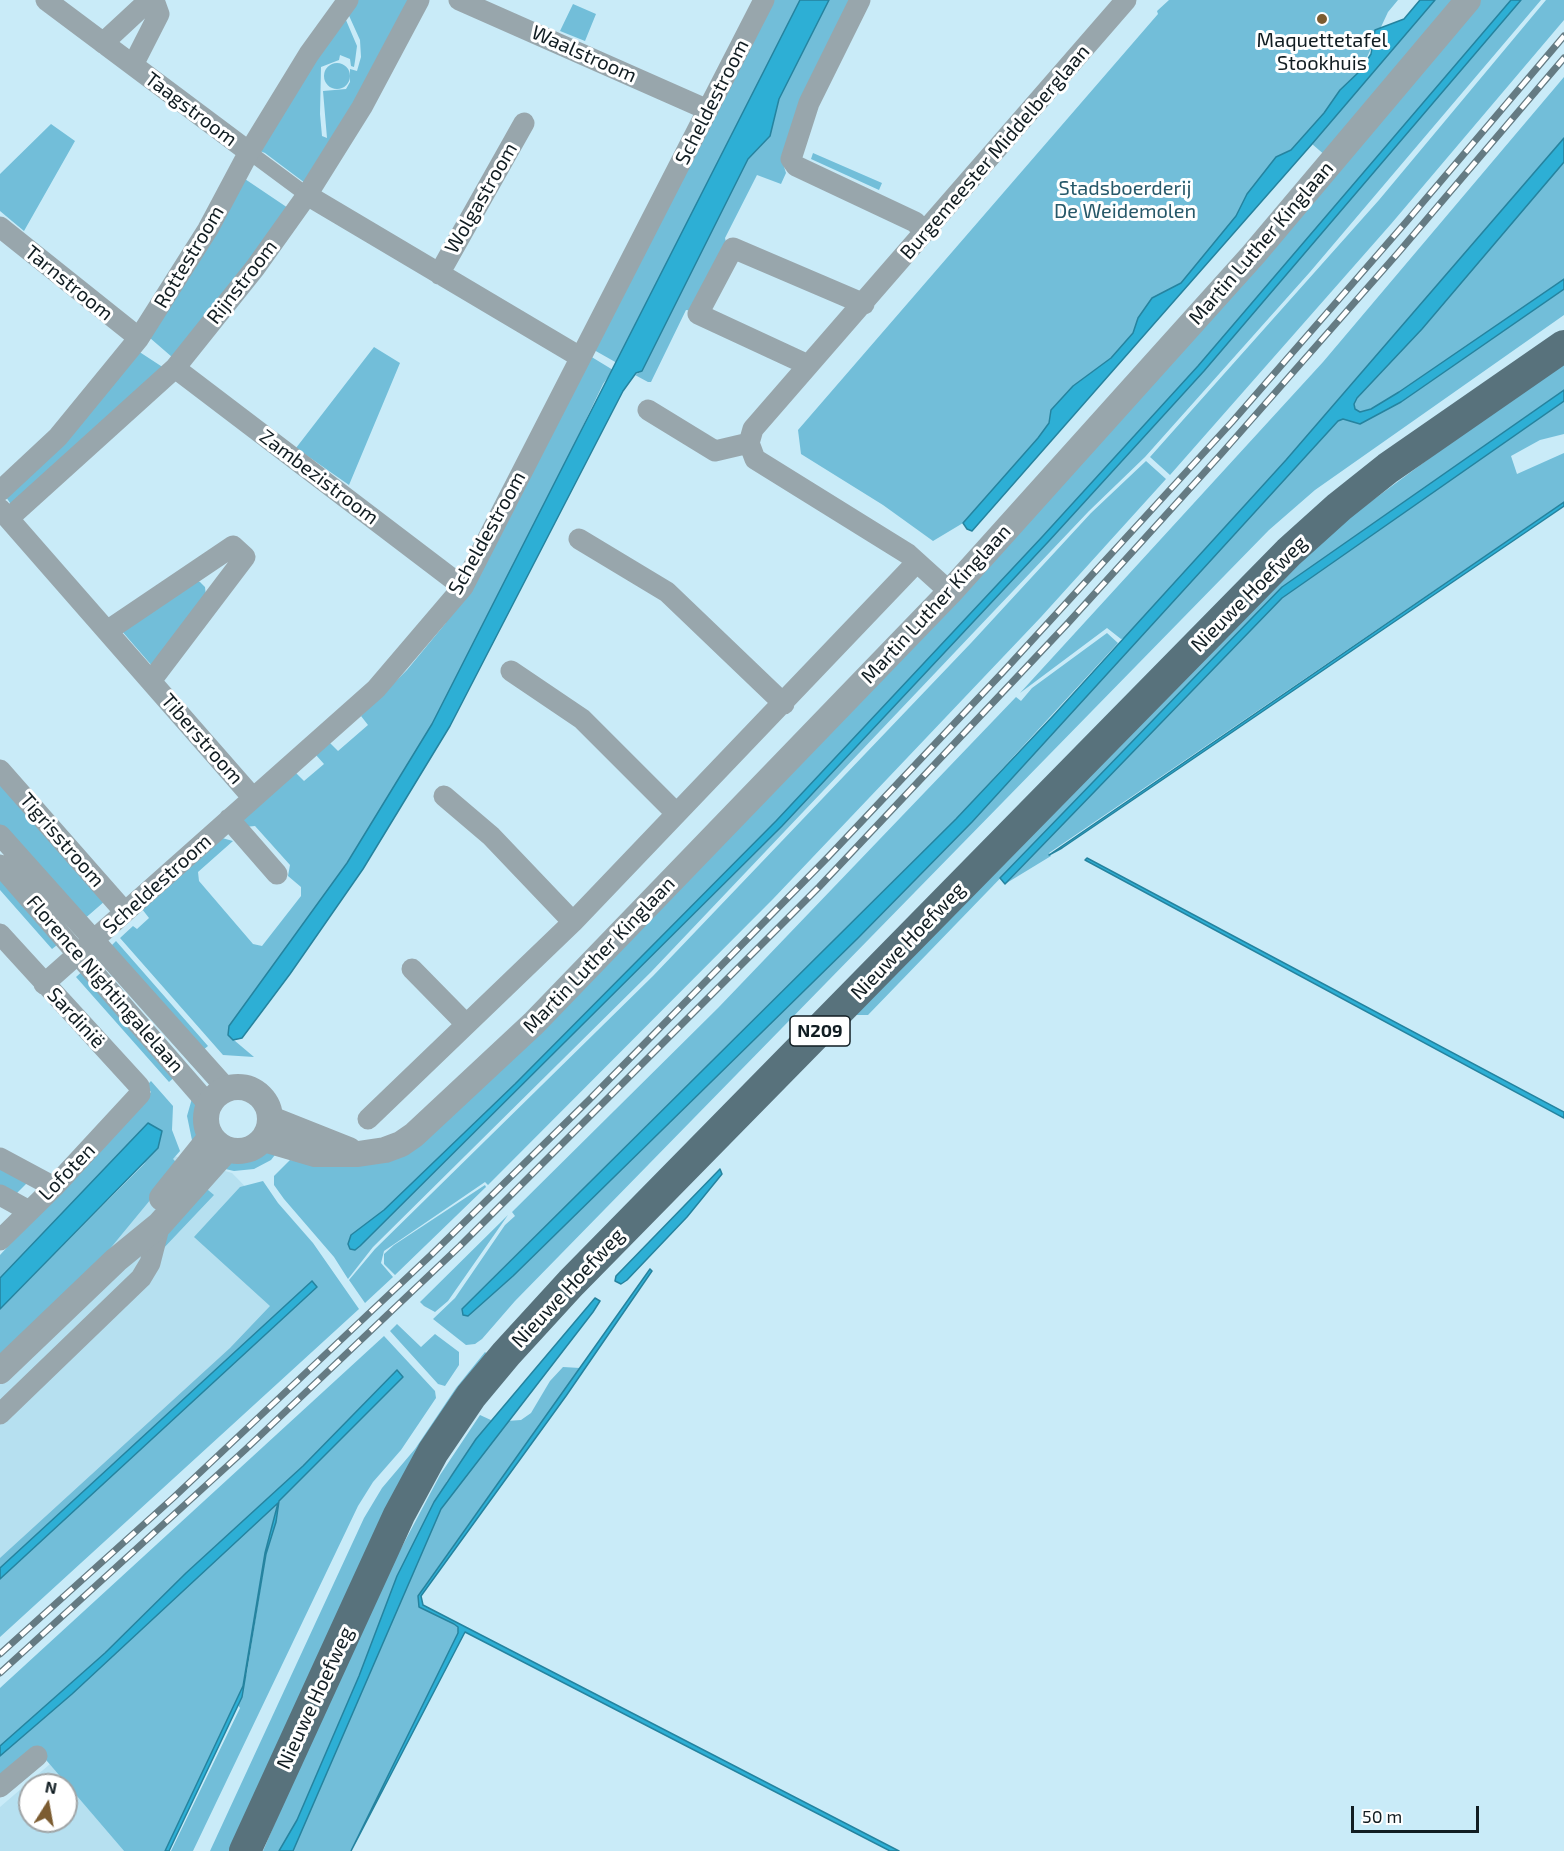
<!DOCTYPE html>
<html>
<head>
<meta charset="utf-8">
<style>
	body { margin:0 }
	#map { position:relative; width:1564px; height:1851px; overflow:hidden; background:#c9ebf8; font-family:"Exo 2",sans-serif }
	canvas { display:block }
	.north { position:absolute; left:18px; top:1773px; width:60px; height:60px; box-sizing:border-box; background:#fff; border:2px solid #a0a5a7; border-radius:50%; rotate:11deg; font-size:16px; font-weight:700; line-height:24px; text-align:center; color:#111d22 }
	.north::after { content:''; display:block; margin:auto; width:21px; height:27px; background:#7c5c31; clip-path:polygon(50% 0,100% 100%,50% 72%,0 100%) }
	.scale { position:absolute; left:1351px; top:1806px; width:128px; height:27px; box-sizing:border-box; border:3px solid #111d22; border-top:0; padding-left:8px; font-size:18px; line-height:21px; white-space:nowrap; color:#111d22; -webkit-text-stroke:4px #fff; paint-order:stroke }
</style>
</head>
<body>
<div id="map">
<canvas width="1564" height="1851"></canvas>
<div class="north">N</div>
<div class="scale">50 m</div>
</div>
<script>
const c = document.querySelector('canvas').getContext('2d');
c.lineJoin = 'round';
function fill(path, color) { c.fillStyle = color; c.fill(path, 'evenodd'); }
const toPath = rows => new Path2D(rows.map(r => 'M' + r).join(''));
function trace(path, color, width, dash) { c.strokeStyle = color; c.lineWidth = width; c.lineCap = dash ? 'butt' : 'round'; c.setLineDash(dash || []); c.stroke(path); }
function write(font, color, halo, rows, align = 'center') {
  c.font = font + ' "Exo 2",sans-serif'; c.lineWidth = 6; c.setLineDash([]); c.textBaseline = 'middle'; c.strokeStyle = halo; c.fillStyle = color; for (const [text, x, y, turn = 0] of rows) {
    c.save(); c.translate(x, y); c.rotate((+turn || 0) * Math.PI / 180); c.textAlign = isNaN(turn) ? turn : align; if (halo) c.strokeText(text, 0, 0); c.fillText(text, 0, 0); c.restore();
  }
}
fill(toPath([
	[164,1153,232,1173,328,1271,0,1571,0,1319],
	[50,1764,124,1851,0,1851,0,1807],
	[30,1785,66,1785,66,1821,30,1821]
]), '#b6e0f0');
fill(toPath([
	[354,0,408,0,378,63,305,183,265,153,255,149,343,13,357,46,355,61,354,67,351,66,350,59,340,55,339,60,321,67,320,114,322,136,327,138,323,91,346,89,350,82,350,69,357,71,361,57,360,40,346,9],
	[772,0,800,0,617,363,594,350],
	[829,0,850,0,781,157,786,173,781,184,757,175,725,238,727,246,693,311,686,310,651,382,648,382,635,375,642,371,748,159,770,136,779,99],
	[1169,0,1398,0,1388,12,1361,70,1340,90,1324,113,1291,150,1276,157,1247,194,1236,216,1181,283,1152,298,1138,318,1133,333,1111,358,1073,386,1051,410,1049,423,1038,438,963,523,933,541,883,505,801,454,798,430,1158,14,1157,11],
	[1435,0,1456,0,1326,156,1312,144],
	[1480,0,1541,0,1310,272,1145,457,1089,511,651,972,373,1247,348,1279,334,1257,284,1199,274,1185,274,1176,290,1160,358,1166,539,1030],
	[1546,0,1564,0,1564,20,1391,224,1170,475,1150,457,1379,200],
	[573,4,596,14,585,41,560,31],
	'324 76a13 13 0 1 1 26 0a13 13 0 1 1-26 0Z',
	[1564,77,1564,138,1286,460,1125,638,1121,639,1107,628,1020,693,1323,362],
	[51,124,75,141,24,231,0,211,0,174],
	[813,153,882,183,879,190,811,159],
	[1564,162,1564,279,1399,392,1371,409,1360,412,1355,409,1354,404,1357,398,1422,329],
	[242,177,288,208,248,267,172,357,150,338],
	[1564,289,1564,315,1315,490,1269,530,515,1301,482,1339,475,1344,466,1345,433,1319,455,1298,505,1225,515,1216,512,1212,718,1008,1016,697,1021,701,1032,688,1107,633,1118,643,956,819,462,1309,468,1316,662,1130,972,822,1338,421,1343,418,1360,424,1401,402],
	[374,347,400,363,349,485,296,448],
	[138,351,164,368,12,506,6,497],
	[590,356,613,370,603,384,542,512,432,724,347,863,228,1035,254,1057,223,1055,120,938,133,926,137,929,149,918,142,909,222,838,233,841,198,872,199,881,253,944,262,946,301,896,301,887,288,876,290,865,255,826,245,827,242,819,296,773,304,781,324,764,316,755,330,743,338,751,368,725,361,716,407,670,445,624],
	[1564,359,1564,390,1282,587,868,1015,851,1015,1335,528],
	[1564,401,1564,434,1540,440,1511,456,1517,474,1564,453,1564,502,1049,853,1051,856,1005,884,1282,598],
	[1146,461,1166,479,1041,617,773,899,488,1185,485,1182,384,1251,381,1263,393,1277,365,1303,349,1280,375,1249,653,976,971,643,1091,513],
	[194,580,200,582,205,587,206,596,153,667,121,630],
	[0,781,105,901,82,921,0,828],
	[0,873,61,942,52,949,0,890],
	[116,941,208,1046,202,1051,108,949],
	[86,968,178,1074,169,1082,76,977],
	[151,1081,173,1106,172,1130,180,1151,173,1159,179,1165,99,1262,0,1360,0,1309,146,1162,0,1278,0,1255,151,1092,146,1086],
	[193,1095,198,1107,198,1132,193,1145,187,1116],
	[278,1151,271,1160,254,1169,234,1171,221,1168,234,1160,248,1159,265,1152],
	[0,1164,30,1180,13,1197,0,1189],
	[263,1181,278,1203,313,1243,359,1309,0,1637,0,1579,317,1287,311,1282,0,1568,0,1558,230,1348,270,1306,194,1237,240,1187],
	[202,1185,214,1195,160,1252,159,1245],
	[485,1185,486,1187,395,1275,384,1264,384,1254,394,1245],
	[508,1215,448,1301,435,1312,424,1306,420,1302],
	[397,1324,421,1347,435,1334,459,1352,459,1365,445,1386,438,1384,390,1331],
	[384,1336,435,1391,436,1398,401,1450,373,1482,358,1506,193,1851,171,1851,240,1708,238,1705,247,1672,266,1554,276,1522,279,1501,403,1377,397,1370,303,1466,186,1573,105,1653,0,1746,0,1688],
	[485,1352,492,1358,234,1851,210,1851,364,1518,382,1488,415,1449,456,1388],
	[563,1367,580,1368,423,1588,419,1607,454,1624,458,1627,458,1633,351,1851,293,1851,441,1509,507,1421,521,1420,531,1413,550,1381],
	[480,1415,493,1421,447,1481,397,1576,359,1676,297,1820,279,1851,263,1851,353,1639,440,1475],
	[278,1502,265,1553,243,1686,165,1851,124,1851,35,1747,0,1776,0,1756,72,1694]
]), '#72bed9');
const water = toPath([
	[800,0,829,0,779,99,770,136,748,159,642,371,636,373,623,391,450,726,363,869,290,974,242,1038,233,1040,228,1035,229,1026,347,863,432,724,800,0],
	[1420,0,1435,0,1312,144,972,531,967,529,963,523,1038,438,1049,423,1051,410,1073,386,1111,358,1133,333,1138,318,1152,298,1181,283,1236,216,1247,194,1276,157,1291,150,1324,113,1340,90,1361,70,1371,54,1375,30,1404,19,1420,0],
	[1511,0,1521,0,1204,371,1048,542,782,826,360,1246,355,1250,350,1249,348,1244,351,1235,384,1210,515,1084,776,821,1042,537,1198,366,1511,0],
	[1564,138,1564,162,1422,329,1357,398,1354,404,1355,409,1360,412,1371,409,1399,392,1564,279,1564,289,1401,402,1360,424,1343,419,1338,421,972,822,858,938,513,1276,468,1316,463,1315,462,1309,956,819,1053,716,1286,460,1564,138],
	[1564,390,1564,401,1282,598,1005,884,1000,878,1282,587,1564,390],
	[1564,502,1564,506,1532,528,1062,848,1049,855,1564,502],
	[1087,858,1564,1112,1564,1118,1085,860,1087,858],
	[148,1123,162,1131,158,1148,0,1309,0,1278,148,1123],
	[720,1169,722,1174,687,1217,627,1280,621,1284,615,1281,616,1276,720,1169],
	[650,1269,652,1271,566,1396,421,1596,423,1605,899,1851,890,1851,465,1632,351,1851,458,1633,458,1627,454,1624,419,1607,418,1596,650,1269],
	[312,1281,317,1287,0,1579,0,1568,312,1281],
	[595,1298,600,1301,593,1312,441,1509,293,1851,279,1851,297,1820,359,1676,397,1576,434,1502,476,1439,595,1298],
	[397,1370,403,1377,279,1501,276,1522,266,1554,242,1697,169,1851,165,1851,243,1686,265,1553,278,1503,72,1694,0,1756,0,1746,105,1653,186,1573,303,1466,397,1370]
]);
fill(water, '#2dafd5');
trace(water, '#25839f', 1.5);
trace(toPath([
	[249,152,307,195]
]), '#98a6ac', 15);
trace(toPath([
	[46,0,249,152],
	[459,0,708,110],
	[860,0,809,103,791,159,796,166,915,222,925,232],
	[103,43,145,4,155,3,159,14,133,65],
	[307,195,580,357],
	[0,227,139,338],
	[439,274,524,123],
	[808,365,698,314,733,248,864,304],
	[175,368,463,587],
	[648,410,715,451,749,443],
	[0,491,58,437,139,338,208,229,249,152,309,54,348,0],
	[0,509,253,798],
	[9,518,175,368,255,268,307,195,362,107,419,0],
	[579,539,667,592,784,704],
	[950,592,908,554,755,459,749,443,753,429,1126,0],
	[107,631,233,546,245,557,151,681],
	[511,671,582,719,676,813],
	[0,770,124,911],
	[444,796,491,836,573,922],
	[229,819,277,874],
	[0,835,227,1089],
	[0,865,209,1105],
	[0,934,139,1086,140,1094,54,1187,0,1240],
	[412,969,466,1024],
	[44,984,376,689,463,587,764,0],
	[368,1119,573,922,917,562],
	[0,1158,54,1187],
	[0,1195,29,1211],
	[0,1414,141,1278,150,1263,160,1224],
	[0,1787,37,1756]
]), '#98a6ac', 21);
trace(toPath([
	'206 1119a32 32 0 1 1 64 0a32 32 0 1 1-64 0Z',
	[271,1119,349,1150],
	[264,1139,315,1154,358,1154,385,1150,401,1144,414,1135,534,1023,950,592,1253,255,1468,0],
	[162,1198,211,1137],
	[0,1371,116,1260,160,1224,226,1150]
]), '#98a6ac', 26);
trace(toPath([
	[245,1851,399,1515,433,1452,471,1396,506,1354,571,1283,1289,552,1339,507,1388,468,1564,346]
]), '#58727c', 32);
const rail = toPath([
	[0,1654,173,1498,431,1255,589,1100,829,856,1003,672,1232,422,1407,221,1564,36],
	[0,1673,246,1449,460,1246,819,887,1068,623,1222,453,1398,253,1564,58]
]);
trace(rail, '#657b83', 7);
trace(rail, '#fff', 4.5, [14]);
for (const [x, y, r, color] of [
	[1322,19,6,"#7c5c31"]
]) { const dot = new Path2D(); dot.arc(x, y, r, 0, 2 * Math.PI); c.fillStyle = color; c.fill(dot); trace(dot, '#fff', 2); }
for (const [x, y, w] of [
	[820,1031,60]
]) { const box = new Path2D(); box.roundRect(x - w / 2, y - 15, w, 30, 4.5); c.fillStyle = '#fff'; c.fill(box); trace(box, '#111d22', 1.5); }
write('bold 18px', '#111d22', null, [
	["N209",820,1031]
]);
write('20px', '#111d22', '#fff', [
	["Maquettetafel",1322,40],
	["Stookhuis",1322,63]
]);
write('20px', '#111d22', '#fff', [
	["Waalstroom",584,54,24],
	["Scheldestroom",712,102,-63],
	["Taagstroom",191,109,37],
	["Burgemeester Middelberglaan",995,152,-49],
	["Wolgastroom",481,198,-60],
	["Martin Luther Kinglaan",1261,243,-49],
	["Rottestroom",189,257,-59],
	["Rijnstroom",242,282,-52],
	["Tarnstroom",69,283,39],
	["Zambezistroom",319,477,37],
	["Scheldestroom",487,533,-61],
	["Nieuwe Hoefweg",1249,594,-45],
	["Martin Luther Kinglaan",936,604,-47],
	["Tiberstroom",202,739,49],
	["Tigrisstroom",62,840,49],
	["Scheldestroom",157,884,-42],
	["Nieuwe Hoefweg",908,941,-46],
	["Martin Luther Kinglaan",599,955,-46],
	["Florence Nightingalelaan",105,984,49],
	["Sardinië",76,1018,47],
	["Lofoten",67,1172,-46],
	["Nieuwe Hoefweg",568,1288,-47],
	["Nieuwe Hoefweg",315,1698,-65]
]);
write('20px', '#265869', '#fff', [
	["Stadsboerderij",1125,188],
	["De Weidemolen",1125,211]
]);
</script>
</body>
</html>
